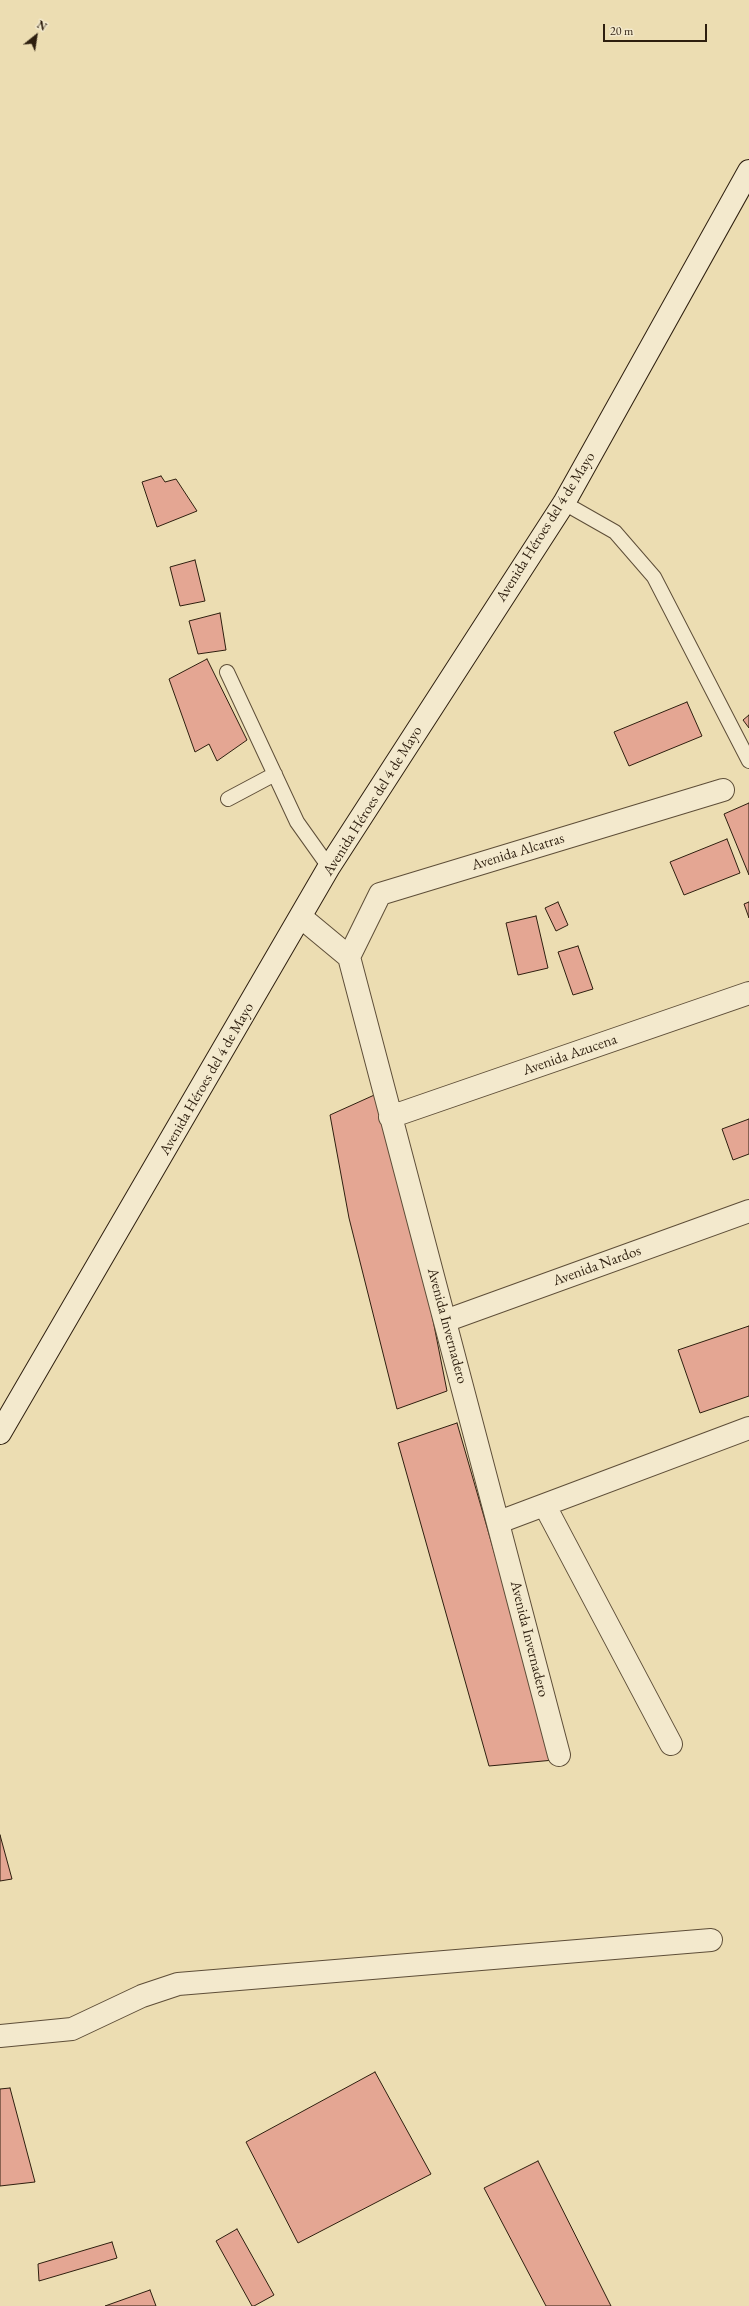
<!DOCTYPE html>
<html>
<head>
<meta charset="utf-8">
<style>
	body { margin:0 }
	#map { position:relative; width:749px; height:2306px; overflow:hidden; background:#ecddb2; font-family:"EB Garamond",serif }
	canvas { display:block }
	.north { position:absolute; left:16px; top:16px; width:40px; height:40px; -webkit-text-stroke:3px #f3e9cd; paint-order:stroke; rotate:30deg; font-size:11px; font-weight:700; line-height:16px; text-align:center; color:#2e1f0f }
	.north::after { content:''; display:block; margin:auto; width:14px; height:18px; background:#2e1f0f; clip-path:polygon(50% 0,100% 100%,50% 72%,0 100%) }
	.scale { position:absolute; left:603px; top:24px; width:104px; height:18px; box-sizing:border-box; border:2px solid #2e1f0f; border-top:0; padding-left:5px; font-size:12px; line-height:14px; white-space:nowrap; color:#2e1f0f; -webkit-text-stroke:3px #f3e9cd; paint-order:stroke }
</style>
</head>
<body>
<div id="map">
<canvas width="749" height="2306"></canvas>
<div class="north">N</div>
<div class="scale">20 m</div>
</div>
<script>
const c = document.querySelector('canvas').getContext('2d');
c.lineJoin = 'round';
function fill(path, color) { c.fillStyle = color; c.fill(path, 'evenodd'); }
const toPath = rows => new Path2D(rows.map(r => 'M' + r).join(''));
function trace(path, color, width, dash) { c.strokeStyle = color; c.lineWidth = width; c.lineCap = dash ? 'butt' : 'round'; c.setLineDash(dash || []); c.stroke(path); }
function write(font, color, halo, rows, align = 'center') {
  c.font = font + ' "EB Garamond",serif'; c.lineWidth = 3; c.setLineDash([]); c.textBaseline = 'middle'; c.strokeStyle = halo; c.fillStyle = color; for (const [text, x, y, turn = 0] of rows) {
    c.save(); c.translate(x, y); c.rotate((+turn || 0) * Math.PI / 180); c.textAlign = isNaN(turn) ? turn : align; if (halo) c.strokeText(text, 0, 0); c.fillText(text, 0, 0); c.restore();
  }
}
const building = toPath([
	[161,476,165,482,176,479,197,511,157,527,142,482,161,476],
	[195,560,205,601,180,606,170,567,195,560],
	[220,613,226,650,198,654,189,621,220,613],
	[207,659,247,740,217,761,209,744,195,752,169,679,207,659],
	[687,702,702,736,629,766,614,732,687,702],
	[749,715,749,728,743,720,749,715],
	[749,803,749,875,724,814,749,803],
	[727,839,740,873,684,895,670,862,727,839],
	[558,902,568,925,556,931,545,908,558,902],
	[749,902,749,918,744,904,749,902],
	[536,916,548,968,518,975,506,923,536,916],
	[578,946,593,989,573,995,558,952,578,946],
	[381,1092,413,1219,447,1391,397,1409,349,1218,330,1115,381,1092],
	[749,1119,749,1154,733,1160,722,1129,749,1119],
	[749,1326,749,1396,700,1413,678,1350,749,1326],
	[457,1423,554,1760,489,1766,398,1443,457,1423],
	[0,1835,12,1879,0,1881,0,1835],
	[375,2072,431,2174,298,2243,246,2142,375,2072],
	[10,2088,35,2182,0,2186,0,2089,10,2088],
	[538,2161,611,2306,546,2306,484,2188,538,2161],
	[237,2229,274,2295,254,2306,252,2306,216,2241,237,2229],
	[112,2242,117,2258,39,2281,38,2264,112,2242],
	[150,2290,156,2306,105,2306,150,2290]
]);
fill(building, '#e4a693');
trace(building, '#2e1f0f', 1);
const lane = toPath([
	[564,503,615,532,654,577,749,761],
	[227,672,297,822,329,867],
	[228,799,275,774]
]);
const street = toPath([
	[302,918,349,957,559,1755],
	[349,957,380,894,723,790],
	[390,1117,749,993],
	[445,1321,749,1211],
	[545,1506,671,1744],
	[499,1522,749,1428],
	[0,2036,72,2029,142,1996,178,1984,711,1940]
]);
const secondary = toPath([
	[0,1433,329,867,564,503,749,171]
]);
trace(lane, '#5e4e38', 16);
trace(street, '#5e4e38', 24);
trace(secondary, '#2e1f0f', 24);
trace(lane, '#f3e9cd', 14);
trace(street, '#f3e9cd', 22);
trace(secondary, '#f3e9cd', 22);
write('15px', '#2e1f0f', '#f3e9cd', [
	["Avenida Héroes del 4 de Mayo",546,527,-58],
	["Avenida Héroes del 4 de Mayo",373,801,-58],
	["Avenida Alcatras",518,852,-17],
	["Avenida Azucena",570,1055,-19],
	["Avenida Héroes del 4 de Mayo",207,1079,-60],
	["Avenida Nardos",597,1266,-20],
	["Avenida Invernadero",447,1326,75],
	["Avenida Invernadero",529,1639,76]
]);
</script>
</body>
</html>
